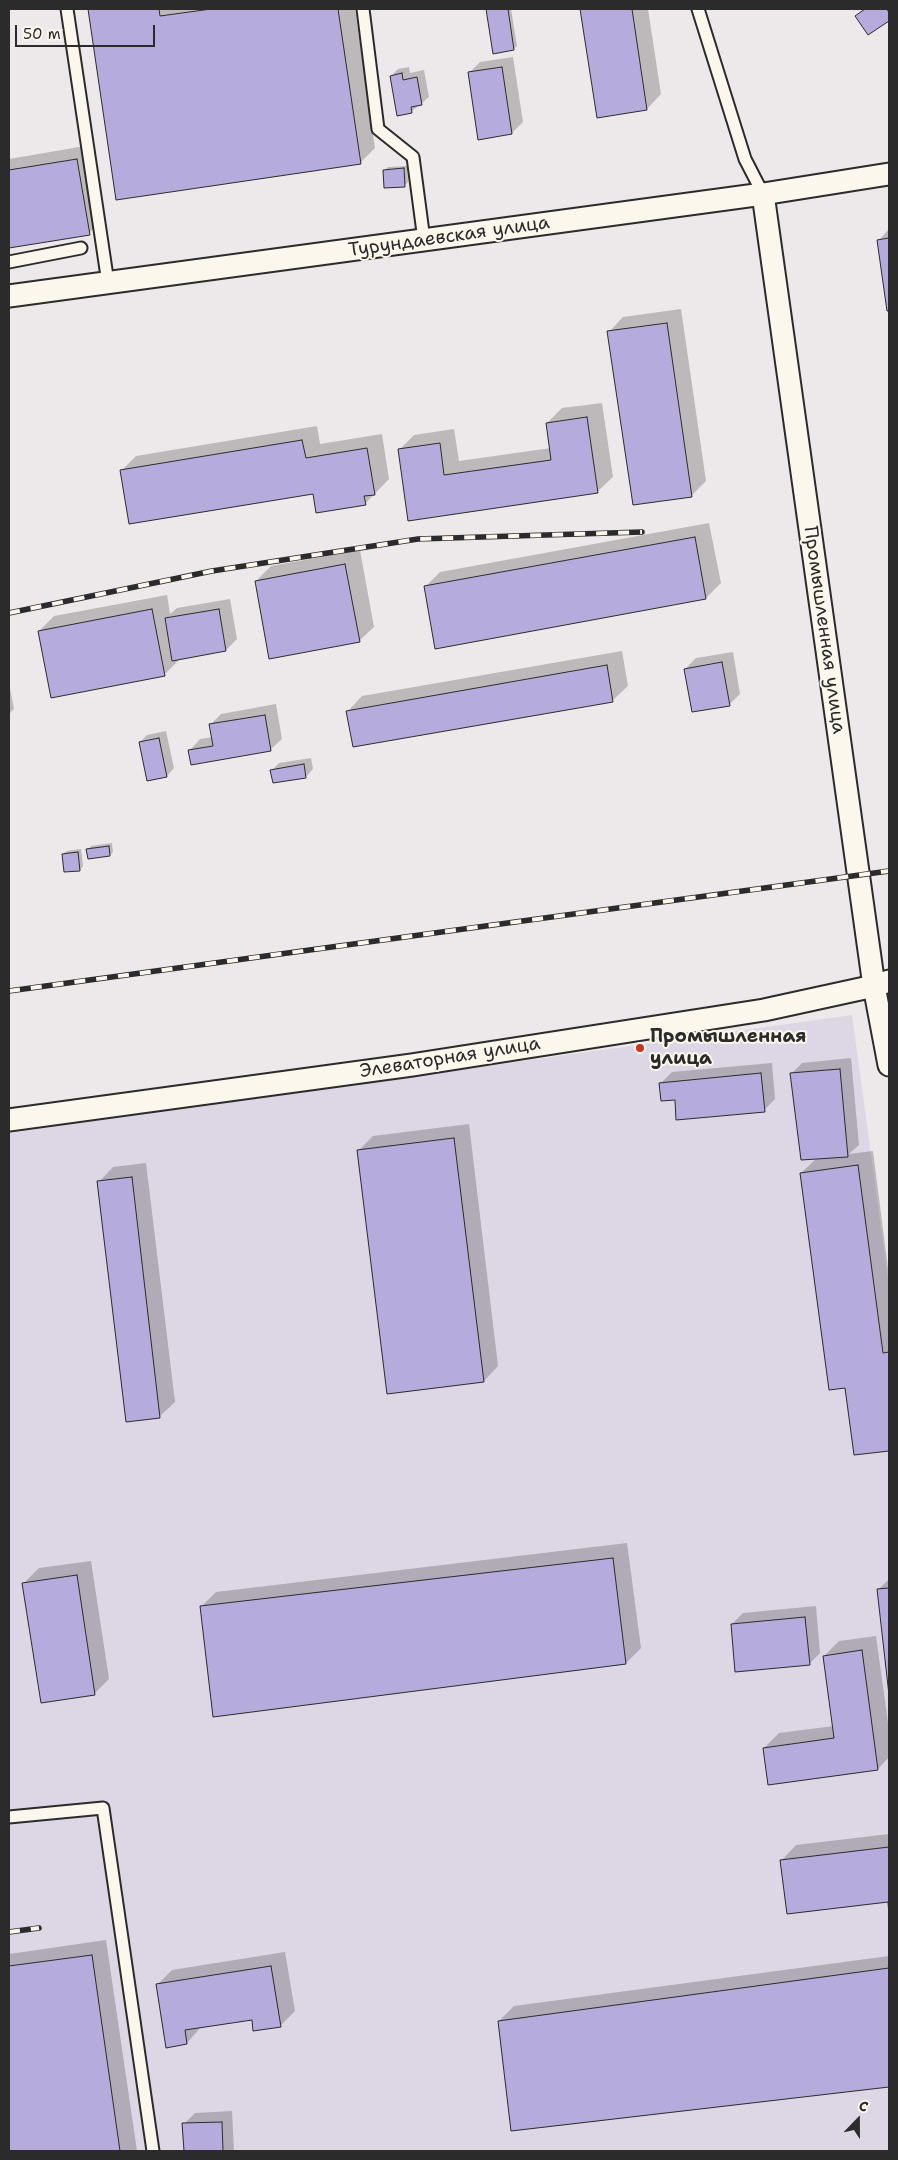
<!DOCTYPE html>
<html>
<head>
<meta charset="utf-8">
<style>
	body { margin:0 }
	#map { position:relative; width:898px; height:2160px; overflow:hidden; background:#ede8e9; font-family:"Shantell Sans",sans-serif }
	canvas { display:block }
	.frame { position:absolute; inset:0; border:10px solid #2b2b2b; pointer-events:none }
	.north { position:absolute; left:833px; top:2095px; width:50px; height:50px; -webkit-text-stroke:4px #fbf7ec; paint-order:stroke; rotate:22deg; font-size:14px; font-weight:700; line-height:20px; text-align:center; color:#2b2b2b }
	.north::after { content:''; display:block; margin:auto; width:18px; height:22px; background:#2b2b2b; clip-path:polygon(50% 0,100% 100%,50% 72%,0 100%) }
	.scale { position:absolute; left:15px; top:25px; width:140px; height:22px; box-sizing:border-box; border:2px solid #2b2b2b; border-top:0; padding-left:6px; font-size:15px; line-height:18px; white-space:nowrap; color:#2b2b2b; -webkit-text-stroke:4px #fbf7ec; paint-order:stroke }
</style>
</head>
<body>
<div id="map">
<canvas width="898" height="2160"></canvas>
<div class="frame"></div>
<div class="north">С</div>
<div class="scale">50 m</div>
</div>
<script>
const c = document.querySelector('canvas').getContext('2d');
c.lineJoin = 'round';
function fill(path, color) { c.fillStyle = color; c.fill(path, 'evenodd'); }
const toPath = rows => new Path2D(rows.map(r => 'M' + r).join(''));
function trace(path, color, width, dash) { c.strokeStyle = color; c.lineWidth = width; c.lineCap = dash ? 'butt' : 'round'; c.setLineDash(dash || []); c.stroke(path); }
function write(font, color, halo, rows, align = 'center') {
  c.font = font + ' "Shantell Sans",sans-serif'; c.lineWidth = 4; c.setLineDash([]); c.textBaseline = 'middle'; c.strokeStyle = halo; c.fillStyle = color; for (const [text, x, y, turn = 0] of rows) {
    c.save(); c.translate(x, y); c.rotate((+turn || 0) * Math.PI / 180); c.textAlign = isNaN(turn) ? turn : align; if (halo) c.strokeText(text, 0, 0); c.fillText(text, 0, 0); c.restore();
  }
}
fill(toPath([
	[852,1015,889,1287,889,2151,9,2151,9,1133]
]), '#dcd6e5');
fill(toPath([
	[89,9,355,9,375,148,360,163,117,199],
	[487,9,511,9,517,46,514,49,494,52],
	[581,9,648,9,661,94,647,109,598,117],
	[863,9,889,9,889,20,868,34,856,16],
	[513,57,523,122,512,133,479,138,469,73,480,62],
	[409,67,410,73,424,70,429,97,411,112,391,76,398,69],
	[91,145,104,219,89,233,9,247,9,159],
	[407,166,408,182,404,186,385,170,388,167],
	[889,229,889,310,888,310,878,241],
	[681,309,706,481,691,496,609,332,623,317],
	[602,403,613,477,598,491,409,519,399,450,414,435,454,429,459,461,551,448,547,423,562,408],
	[317,426,320,444,382,434,389,479,365,504,314,492,121,471,136,456],
	[709,523,721,583,706,598,436,648,425,587,440,572],
	[360,550,374,627,359,641,256,581,271,566],
	[167,595,170,614,177,608,230,599,237,639,226,650,179,658,179,660,164,675,39,631,54,616],
	[622,651,628,686,613,700,354,745,348,711,362,696],
	[733,652,740,694,729,705,685,669,696,658],
	[9,683,14,709,9,714],
	[276,704,282,739,270,750,189,751,200,739,213,737,210,725,221,714],
	[166,731,174,768,167,776,140,742,147,735],
	[311,758,313,769,306,777,272,770,279,763],
	[112,843,113,852,110,855,88,850,91,846],
	[81,849,83,866,80,870,63,854,67,851],
	[851,1058,859,1145,849,1154,873,1151,889,1276,889,1449,856,1454,846,1386,801,1173,817,1158,791,1074,802,1063],
	[772,1063,775,1099,764,1110,676,1099,661,1083,672,1072],
	[469,1124,498,1366,484,1381,359,1150,373,1136],
	[146,1163,175,1402,160,1416,127,1420,99,1182,113,1167],
	[627,1543,641,1648,626,1663,214,1715,201,1607,216,1592],
	[91,1561,109,1679,94,1694,24,1583,39,1568],
	[889,1579,889,1685,878,1590],
	[816,1606,820,1653,809,1664,732,1624,743,1613],
	[876,1636,889,1730,889,1757,878,1769,764,1748,779,1733,834,1726,824,1656,839,1641],
	[889,1834,889,1904,889,1901,782,1860,796,1845],
	[106,1940,137,2151,9,2151,9,1954],
	[285,1952,295,2011,280,2026,253,2019,201,2027,187,2043,157,1985,172,1970],
	[889,1956,889,2086,512,2130,499,2021,514,2006],
	[232,2111,234,2151,185,2151,184,2124,195,2113]
]), '#0003');
const building = toPath([
	[88,9,159,9,160,16,211,9,338,9,361,164,116,200,88,9],
	[486,9,508,9,514,50,493,54,486,9],
	[580,9,632,9,647,110,597,118,580,9],
	[865,9,887,9,889,13,889,21,868,35,855,16,865,9],
	[502,67,512,134,478,140,468,72,502,67],
	[402,73,403,80,417,77,422,105,411,107,412,113,397,116,390,76,402,73],
	[77,159,90,235,9,248,9,170,77,159],
	[404,168,405,187,384,188,383,170,404,168],
	[889,238,889,311,887,311,877,240,889,238],
	[667,323,692,497,633,505,607,331,667,323],
	[587,417,598,493,408,521,398,449,440,443,444,475,551,460,546,423,587,417],
	[302,440,306,458,367,448,375,495,364,496,366,505,316,513,313,494,129,524,120,470,302,440],
	[695,537,706,599,435,649,424,586,695,537],
	[345,564,360,642,269,659,255,581,345,564],
	[152,609,165,676,51,698,38,631,152,609],
	[219,609,226,651,172,661,165,618,219,609],
	[722,662,730,706,692,712,684,669,722,662],
	[607,665,613,702,353,747,346,711,607,665],
	[265,715,271,751,191,765,188,750,213,746,209,724,265,715],
	[159,738,167,777,147,781,139,742,159,738],
	[304,764,306,778,273,783,270,770,304,764],
	[109,846,110,856,88,859,86,849,109,846],
	[78,852,80,871,64,872,62,854,78,852],
	[840,1069,848,1157,801,1160,790,1073,840,1069],
	[761,1073,765,1112,676,1120,675,1100,661,1101,659,1083,761,1073],
	[454,1138,484,1382,387,1394,357,1150,454,1138],
	[858,1165,883,1353,889,1352,889,1451,854,1455,845,1388,829,1390,800,1173,858,1165],
	[132,1177,160,1418,126,1422,97,1181,132,1177],
	[613,1558,626,1664,213,1717,200,1606,613,1558],
	[77,1575,95,1695,41,1703,22,1583,77,1575],
	[889,1588,889,1695,877,1589,889,1588],
	[805,1617,810,1665,735,1672,731,1624,805,1617],
	[862,1650,878,1770,768,1785,763,1748,834,1738,823,1656,862,1650],
	[889,1847,889,1915,888,1902,787,1914,780,1860,889,1847],
	[92,1955,120,2151,9,2151,9,1966,92,1955],
	[271,1966,281,2027,253,2031,252,2020,185,2030,187,2044,166,2048,156,1984,271,1966],
	[889,1968,889,2087,511,2131,498,2021,889,1968],
	[222,2122,223,2151,184,2151,182,2123,222,2122]
]);
fill(building, '#b5acdd');
trace(building, '#2b2b2b', 1);
const service = toPath([
	[67,9,108,283],
	[363,9,378,129,413,157,424,240],
	[698,9,745,159,763,194],
	[9,262,81,248],
	[9,1817,103,1808,153,2151]
]);
const minor = toPath([
	[763,194,874,986,889,1065],
	[9,296,763,194,889,174],
	[9,1120,412,1065,764,1010,874,986,889,981]
]);
trace(service, '#2b2b2b', 15);
trace(minor, '#2b2b2b', 25);
trace(service, '#fbf7ec', 11);
trace(minor, '#fbf7ec', 21);
const rail = toPath([
	[9,613,212,571,418,539,642,532],
	[9,991,889,871],
	[9,1932,39,1928]
]);
trace(rail, '#2b2b2b', 5.5);
trace(rail, '#fbf7ec', 4, [11]);
for (const [x, y, r, color] of [
	[640,1048,5,"#c8321e"]
]) { const dot = new Path2D(); dot.arc(x, y, r, 0, 2 * Math.PI); c.fillStyle = color; c.fill(dot); trace(dot, '#fbf7ec', 2); }
write('19px', '#2b2b2b', '#fbf7ec', [
	["Турундаевская улица",449,237,-8],
	["Промышленная улица",824,630,82],
	["Элеваторная улица",450,1058,-9]
]);
write('bold 19px', '#2b2b2b', '#fbf7ec', [
	["Промышленная",650,1037],
	["улица",650,1059]
], 'left');
</script>
</body>
</html>
